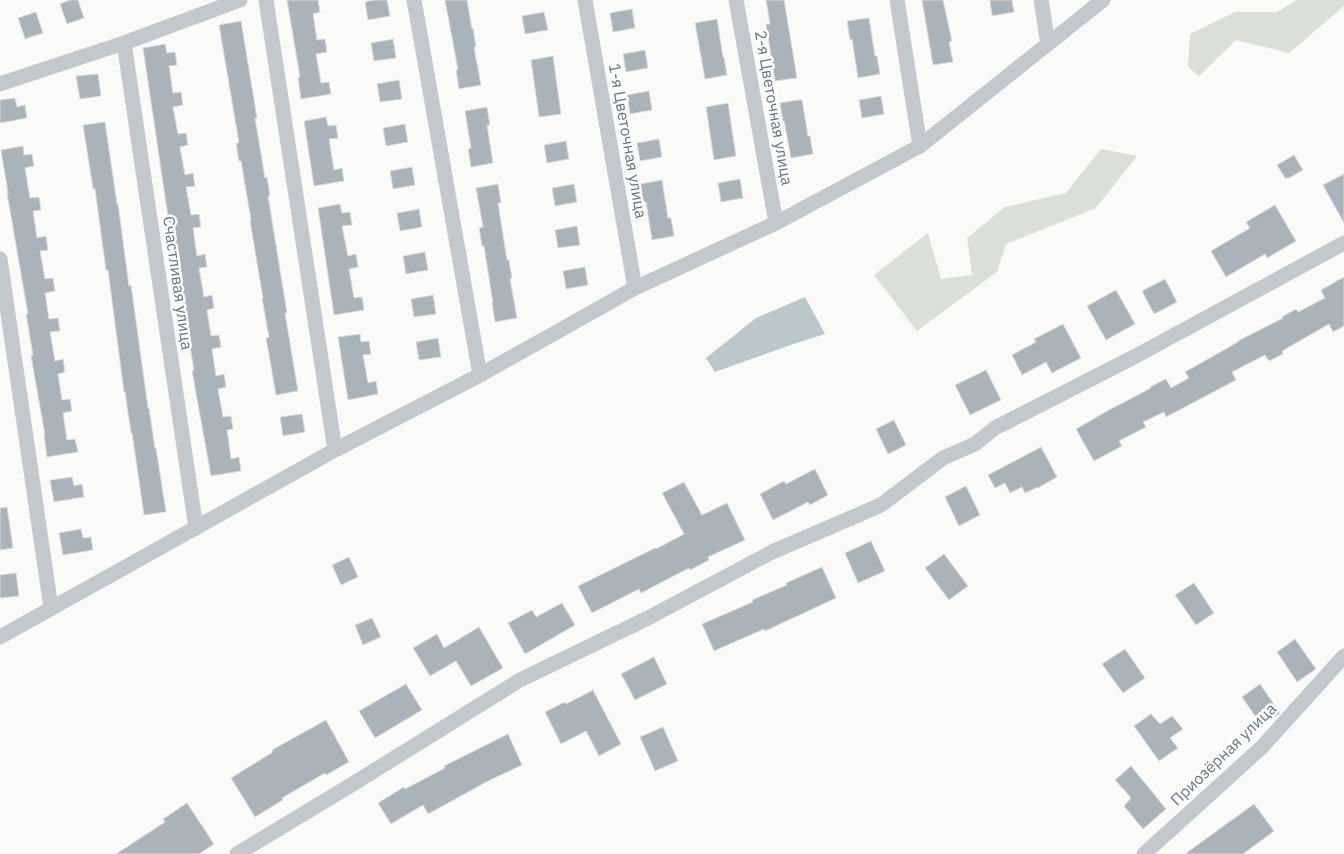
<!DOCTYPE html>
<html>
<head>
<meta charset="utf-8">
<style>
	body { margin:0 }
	canvas { display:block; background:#fafaf8 }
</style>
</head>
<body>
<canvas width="1344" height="854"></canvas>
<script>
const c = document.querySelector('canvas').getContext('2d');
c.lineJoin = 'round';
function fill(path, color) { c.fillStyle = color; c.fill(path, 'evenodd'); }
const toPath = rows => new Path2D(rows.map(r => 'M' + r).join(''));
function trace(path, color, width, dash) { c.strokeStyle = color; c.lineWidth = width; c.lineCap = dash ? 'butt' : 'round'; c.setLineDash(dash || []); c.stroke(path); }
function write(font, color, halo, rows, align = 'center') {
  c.font = font + ' "IBM Plex Sans",sans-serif'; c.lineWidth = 5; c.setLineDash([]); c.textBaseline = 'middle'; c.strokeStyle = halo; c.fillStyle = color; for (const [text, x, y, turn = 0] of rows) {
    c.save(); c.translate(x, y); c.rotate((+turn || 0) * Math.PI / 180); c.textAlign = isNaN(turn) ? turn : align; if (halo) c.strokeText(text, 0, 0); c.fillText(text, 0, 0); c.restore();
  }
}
fill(toPath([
	[1297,0,1344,0,1344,6,1289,53,1236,40,1199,76,1188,67,1190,34,1235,12,1277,12],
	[1101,149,1137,156,1096,208,1006,244,997,272,917,331,874,275,928,233,941,279,972,275,967,238,1005,207,1066,193]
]), '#dadfd7');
fill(toPath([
	[805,297,825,334,796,343,715,372,706,358,756,318]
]), '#bbc7cb');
const building = toPath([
	[70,0,78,0,84,18,67,24,60,4,70,0],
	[287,0,318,0,320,12,313,14,317,40,325,39,327,52,316,54,321,83,329,82,331,94,301,99,298,78,300,77,287,0],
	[374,0,387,0,390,16,368,20,365,2,374,0],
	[445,0,467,0,472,29,473,28,476,47,474,47,481,85,459,89,456,70,458,70,445,0],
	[766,0,784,0,797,78,775,81,766,24,770,24,766,0],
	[922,0,943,0,952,41,949,42,953,62,933,65,922,0],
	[990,0,1012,0,1014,12,992,16,990,0],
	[632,9,635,28,613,32,610,13,632,9],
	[36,12,43,33,25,39,18,18,36,12],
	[544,12,548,30,525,34,522,16,544,12],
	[869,18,875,56,877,56,880,74,858,78,852,39,850,40,847,21,869,18],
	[717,19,723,57,724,57,727,75,705,79,695,23,717,19],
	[241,21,257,118,255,118,265,178,267,177,270,196,268,196,287,313,285,313,298,391,276,395,266,338,269,337,262,298,263,298,250,221,251,220,241,161,239,161,236,143,239,143,219,25,241,21],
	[393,39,396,58,374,61,371,43,393,39],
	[165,44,167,53,175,52,177,65,169,66,173,93,181,92,183,105,173,107,178,134,186,133,188,145,180,147,185,175,193,173,195,186,186,187,191,215,199,214,201,227,193,228,197,256,205,254,207,267,199,268,204,297,212,295,214,308,207,310,211,336,219,335,221,347,212,349,216,376,224,374,226,387,218,389,223,417,231,416,233,429,227,430,231,459,239,457,241,471,211,476,192,371,194,370,173,250,143,48,165,44],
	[645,50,648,68,626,72,623,54,645,50],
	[553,56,561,114,539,117,531,60,553,56],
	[98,74,101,96,80,99,76,76,98,74],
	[399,80,402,99,380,102,377,84,399,80],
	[649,91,652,110,630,114,627,95,649,91],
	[881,96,884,114,862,118,859,100,881,96],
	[15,98,17,107,25,105,27,118,0,123,0,100,15,98],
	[797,100,802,100,808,136,810,136,813,154,791,158,784,121,783,121,780,103,797,100],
	[728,103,736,156,714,160,706,107,728,103],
	[487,107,490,125,487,125,493,163,471,167,468,149,471,148,465,111,487,107],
	[326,117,328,126,336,125,338,138,329,139,334,170,342,168,344,181,314,186,304,121,326,117],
	[105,122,117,204,118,204,129,286,131,285,148,408,149,408,155,448,156,448,166,512,144,515,132,433,131,433,125,392,124,392,108,270,106,270,95,189,93,189,83,125,105,122],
	[405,124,408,142,386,146,383,128,405,124],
	[659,139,662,157,640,161,637,143,659,139],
	[566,141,569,159,547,163,544,145,566,141],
	[23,146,24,155,32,154,34,166,25,168,30,198,39,197,41,210,33,211,37,238,46,236,48,250,40,251,45,279,53,278,55,291,45,293,49,319,58,318,60,331,50,332,55,361,63,359,65,372,58,374,62,400,70,399,72,411,63,413,67,440,75,439,78,452,47,457,44,435,45,435,31,356,33,355,26,314,28,314,7,193,8,193,1,150,23,146],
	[1294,155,1303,170,1289,178,1285,178,1277,165,1294,155],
	[412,167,415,185,393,189,390,171,412,167],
	[1344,174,1344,223,1323,185,1344,174],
	[740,179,743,198,721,202,718,183,740,179],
	[662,180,668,218,671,218,674,236,652,240,646,202,643,202,640,184,662,180],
	[498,184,501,203,498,203,507,260,509,260,512,278,510,279,517,318,495,322,492,303,493,303,484,246,482,246,479,228,483,227,476,188,498,184],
	[574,184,577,202,555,206,552,188,574,184],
	[340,204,342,213,350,212,352,225,342,226,348,256,356,254,358,267,349,269,354,298,362,297,364,310,334,315,318,208,340,204],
	[1275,205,1296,241,1267,258,1265,254,1226,277,1211,251,1250,228,1246,222,1275,205],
	[419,209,422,227,400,231,397,213,419,209],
	[577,226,580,245,558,248,555,230,577,226],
	[425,252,428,270,406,274,403,256,425,252],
	[585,267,588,285,566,289,563,271,585,267],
	[1344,277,1344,326,1333,332,1329,324,1282,351,1283,354,1269,361,1265,355,1232,372,1236,380,1166,417,1164,412,1143,422,1146,427,1119,441,1122,446,1094,461,1076,429,1109,410,1151,388,1150,387,1166,379,1171,388,1189,378,1185,372,1238,342,1238,341,1283,318,1282,317,1296,309,1298,312,1325,298,1321,290,1344,277],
	[1165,279,1177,302,1154,314,1142,291,1165,279],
	[1116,290,1135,324,1106,340,1087,306,1116,290],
	[433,295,436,314,414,317,411,299,433,295],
	[1063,324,1081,358,1052,373,1046,362,1022,375,1012,355,1036,342,1034,339,1063,324],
	[360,334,361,342,369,341,371,354,363,355,368,383,376,381,378,394,348,400,338,337,360,334],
	[438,338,441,357,419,360,416,342,438,338],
	[986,370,1001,400,970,415,955,385,986,370],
	[302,414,305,432,283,436,280,417,302,414],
	[894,420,906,445,888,454,876,429,894,420],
	[1041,447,1057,477,1038,488,1038,487,1025,493,1022,487,1010,493,1005,483,995,488,988,475,1041,447],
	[815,469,828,495,810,505,808,502,773,520,760,494,784,481,786,484,815,469],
	[72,477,74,486,82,484,84,497,54,502,50,480,72,477],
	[684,482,702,515,727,503,745,540,708,557,709,560,690,570,689,568,641,593,639,589,592,613,578,586,655,548,656,549,684,534,662,493,684,482],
	[966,486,980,515,959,526,945,497,966,486],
	[7,507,13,548,0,550,0,508,7,507],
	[81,529,83,538,91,537,93,550,63,555,59,533,81,529],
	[871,541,885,571,858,583,845,553,871,541],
	[944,554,968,586,949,600,925,568,944,554],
	[349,557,358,577,341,585,332,565,349,557],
	[822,567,836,598,765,631,764,629,714,651,702,624,753,602,752,600,787,585,786,583,822,567],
	[16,573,19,596,0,598,0,575,16,573],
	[1194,583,1214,613,1196,625,1175,595,1194,583],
	[562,603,575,625,525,654,508,623,532,610,536,617,562,603],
	[372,618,381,637,363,645,355,625,372,618],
	[479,627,503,668,471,686,456,661,430,676,413,648,437,634,444,648,479,627],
	[1295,639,1316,669,1297,682,1277,652,1295,639],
	[1125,649,1145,678,1123,693,1102,664,1125,649],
	[654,657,667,684,635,700,621,674,654,657],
	[406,684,422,710,375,738,359,711,406,684],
	[1260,684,1280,713,1262,726,1242,697,1260,684],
	[593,690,621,744,599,756,586,731,561,744,545,712,565,702,566,704,593,690],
	[1151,714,1160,724,1172,716,1183,729,1170,738,1178,748,1159,761,1134,726,1151,714],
	[326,720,349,762,326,775,325,773,282,798,283,800,255,817,231,778,273,752,272,750,326,720],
	[663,727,678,761,655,771,640,737,663,727],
	[508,734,522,765,488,781,428,814,423,805,391,824,378,803,404,787,405,789,445,768,444,766,508,734],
	[1131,766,1166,809,1143,829,1124,806,1131,798,1115,780,1131,766],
	[187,803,214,844,199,854,116,854,165,822,163,819,187,803],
	[1254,804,1274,831,1243,854,1185,854,1254,804]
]);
fill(building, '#aab3b9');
trace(building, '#dcdcda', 1);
trace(toPath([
	[266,0,335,450],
	[414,0,480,375],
	[585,0,635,288],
	[736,0,776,223],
	[897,0,920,146],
	[1041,0,1048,44],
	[124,43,196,528],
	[0,84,124,43,240,0],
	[0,259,51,608],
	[0,637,335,450,480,375,635,288,776,223,920,146,1103,0],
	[237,854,356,782,520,680,648,618,772,552,881,505,943,458,975,444,995,428,1134,357,1344,243],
	[1144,854,1262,747,1344,656]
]), '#c3c8cc', 15);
write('16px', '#657683', '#fff', [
	["2-я Цветочная улица",773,108,80],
	["1-я Цветочная улица",627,141,80],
	["Счастливая улица",177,283,82],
	["Приозёрная улица",1224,755,-44]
]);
</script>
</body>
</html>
